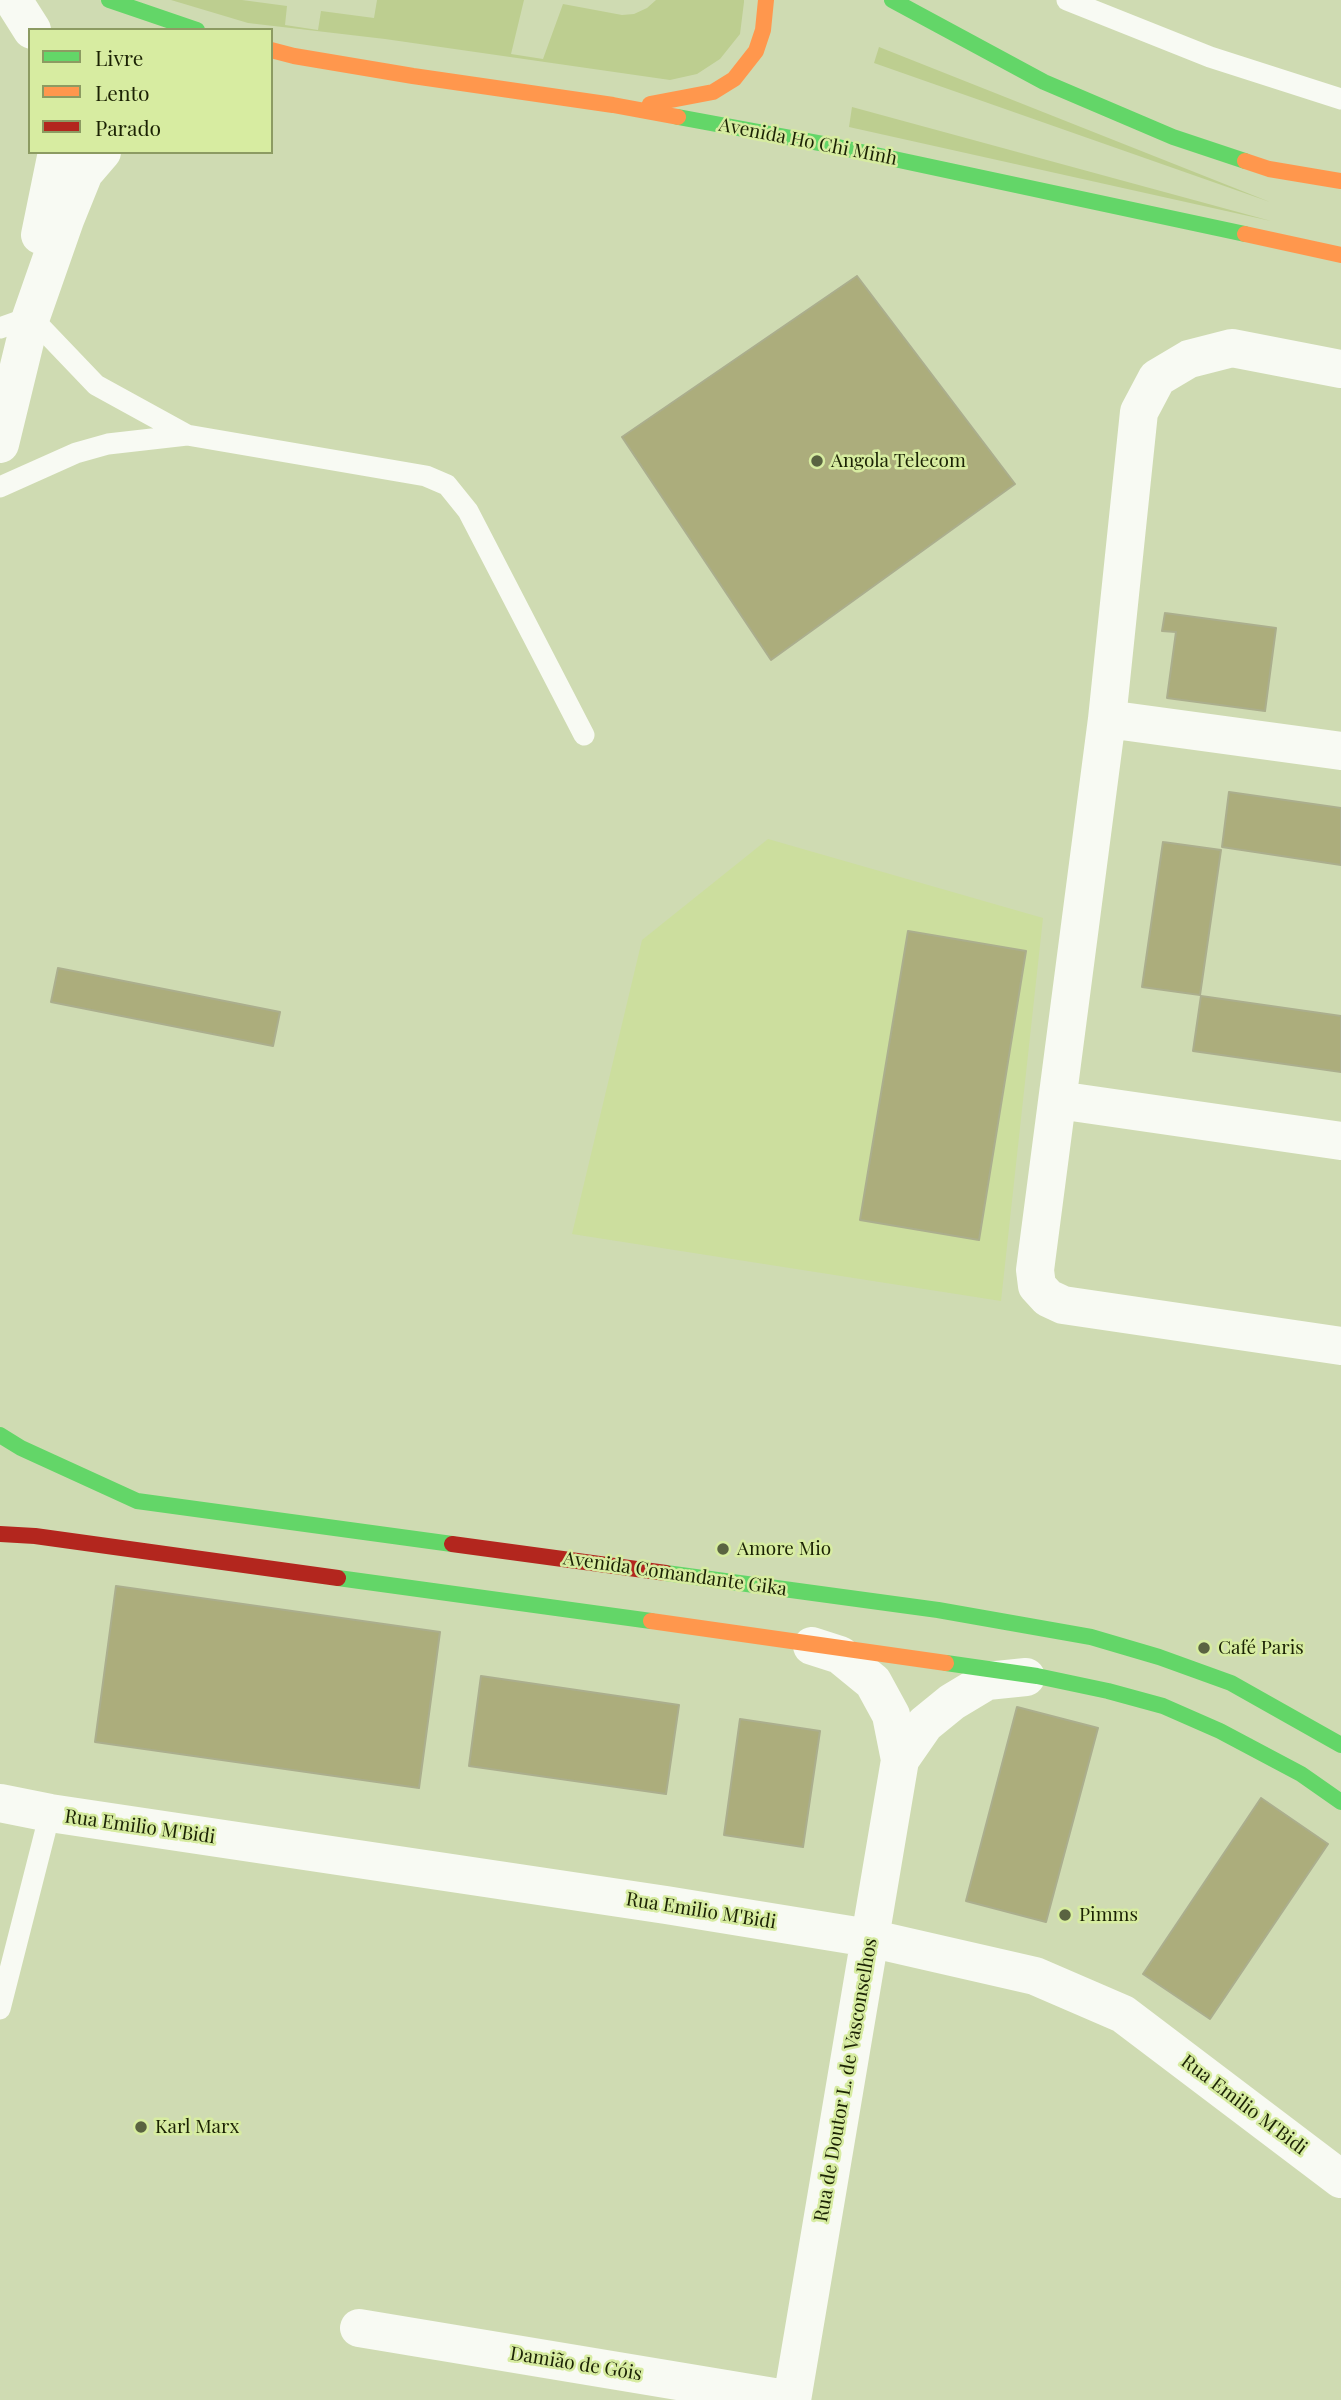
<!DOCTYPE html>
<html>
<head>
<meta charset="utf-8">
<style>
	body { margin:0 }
	#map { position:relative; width:1341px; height:2400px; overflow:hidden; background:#cfdbb2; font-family:"Playfair Display",serif }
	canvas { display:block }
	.legend { position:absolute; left:28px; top:28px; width:245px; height:126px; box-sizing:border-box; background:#d7eca1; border:2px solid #8c9b62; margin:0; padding:9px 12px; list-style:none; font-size:21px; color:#1b2204 }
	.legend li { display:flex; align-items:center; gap:14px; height:35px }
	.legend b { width:35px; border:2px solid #8c9b62 }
</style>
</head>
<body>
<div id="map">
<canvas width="1341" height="2400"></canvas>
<ul class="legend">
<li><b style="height:9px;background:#63d668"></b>Livre</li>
<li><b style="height:9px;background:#ff974d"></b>Lento</li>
<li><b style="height:9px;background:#b3261e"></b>Parado</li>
</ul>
</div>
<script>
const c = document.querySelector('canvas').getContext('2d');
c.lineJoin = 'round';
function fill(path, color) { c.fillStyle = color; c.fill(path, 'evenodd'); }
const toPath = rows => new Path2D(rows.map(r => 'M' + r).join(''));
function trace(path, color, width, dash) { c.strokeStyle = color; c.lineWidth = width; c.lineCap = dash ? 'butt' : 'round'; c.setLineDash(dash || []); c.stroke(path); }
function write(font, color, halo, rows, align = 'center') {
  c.font = font + ' "Playfair Display",serif'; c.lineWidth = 5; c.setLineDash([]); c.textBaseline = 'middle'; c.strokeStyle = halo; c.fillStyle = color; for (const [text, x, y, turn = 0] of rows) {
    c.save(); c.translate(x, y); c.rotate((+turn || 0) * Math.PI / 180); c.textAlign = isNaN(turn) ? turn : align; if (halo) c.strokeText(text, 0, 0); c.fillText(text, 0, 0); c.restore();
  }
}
fill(toPath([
	[768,839,1043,918,1001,1301,572,1234,642,940]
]), '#ccde9e');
fill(toPath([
	[171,0,242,0,287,6,285,25,318,30,321,11,374,18,377,0,524,0,511,54,543,59,563,4,622,15,634,14,647,8,656,0,744,0,744,2,740,34,720,59,697,74,670,80,385,39,248,23],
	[879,47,1270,202,874,63],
	[852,107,1271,221,849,127]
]), '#bdce90');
const building = toPath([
	[857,276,1015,484,771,660,622,437,857,276],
	[1165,613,1276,628,1265,711,1167,698,1176,632,1162,631,1165,613],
	[1229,792,1341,808,1341,865,1222,847,1229,792],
	[1163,842,1221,850,1200,995,1142,987,1163,842],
	[908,931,1026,951,979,1240,860,1220,908,931],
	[58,968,280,1012,273,1046,51,1002,58,968],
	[1201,996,1341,1016,1341,1072,1193,1051,1201,996],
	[116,1586,440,1632,419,1788,95,1742,116,1586],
	[481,1676,679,1705,666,1794,469,1766,481,1676],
	[1017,1707,1098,1728,1046,1922,966,1901,1017,1707],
	[740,1719,820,1731,803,1847,724,1835,740,1719],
	[1261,1798,1328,1844,1210,2019,1143,1974,1261,1798]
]);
fill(building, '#acad7c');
trace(building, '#abae8d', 2);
trace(toPath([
	[1067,0,1210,57,1341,99],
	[0,328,31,317,96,385,187,435],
	[0,487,76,453,108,444,187,435,426,476,447,485,468,511,584,735],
	[0,2009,50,1813]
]), '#f8faf3', 21);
trace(toPath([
	[13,0,32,30],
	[40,235,57,152],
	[1341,369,1232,348,1189,359,1157,378,1139,412,1107,719,1035,1270,1037,1286,1048,1298,1063,1305,1341,1346],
	[0,444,31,317,65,220,84,173,102,152],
	[1107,719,1341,751],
	[1058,1100,1341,1141],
	[900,1760,925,1724,952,1702,987,1681,1026,1677],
	[0,1803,50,1813,666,1905,869,1938,1035,1976,1123,2014,1341,2179],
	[359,2328,792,2400],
	[792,2400,900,1760,891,1715,873,1682,840,1655,812,1646]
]), '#f8faf3', 38);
trace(toPath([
	[109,0,197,30],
	[892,0,1044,82,1173,137,1245,161],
	[678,117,824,144,1245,234],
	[0,1435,21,1448,137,1501,452,1544],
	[666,1573,938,1610,1091,1637,1159,1657,1231,1683,1341,1745],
	[338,1578,651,1621],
	[946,1663,1037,1676,1108,1691,1163,1706,1220,1731,1301,1774,1341,1802]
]), '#63d668', 16);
trace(toPath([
	[271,50,294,56,413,76,613,105,678,117],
	[650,104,713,92,734,79,756,51,763,30,766,0],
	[1245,161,1269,169,1341,181],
	[1245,234,1341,255],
	[651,1621,946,1663]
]), '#ff974d', 16);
trace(toPath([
	[0,1534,35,1536,338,1578],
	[452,1544,666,1573]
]), '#b3261e', 16);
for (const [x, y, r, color] of [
	[817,461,7,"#5a6341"],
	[723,1549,7,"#5a6341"],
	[1204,1648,7,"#5a6341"],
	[1065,1915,7,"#5a6341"],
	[141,2127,7,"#5a6341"]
]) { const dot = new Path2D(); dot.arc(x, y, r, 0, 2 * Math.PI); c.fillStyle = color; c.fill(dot); trace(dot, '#d7eca1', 2.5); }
write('19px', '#1b2204', '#d7eca1', [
	["Avenida Ho Chi Minh",808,142,11],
	["Avenida Comandante Gika",675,1574,8],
	["Rua Emilio M'Bidi",140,1827,8],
	["Rua Emilio M'Bidi",701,1911,9],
	["Rua de Doutor L. de Vasconselhos",846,2080,-80],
	["Rua Emilio M'Bidi",1244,2105,37],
	["Damião de Góis",576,2364,9]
]);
write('19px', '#1b2204', '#d7eca1', [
	["Angola Telecom",831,461],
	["Amore Mio",737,1549],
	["Café Paris",1218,1648],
	["Pimms",1079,1915],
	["Karl Marx",155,2127]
], 'left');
</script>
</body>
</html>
